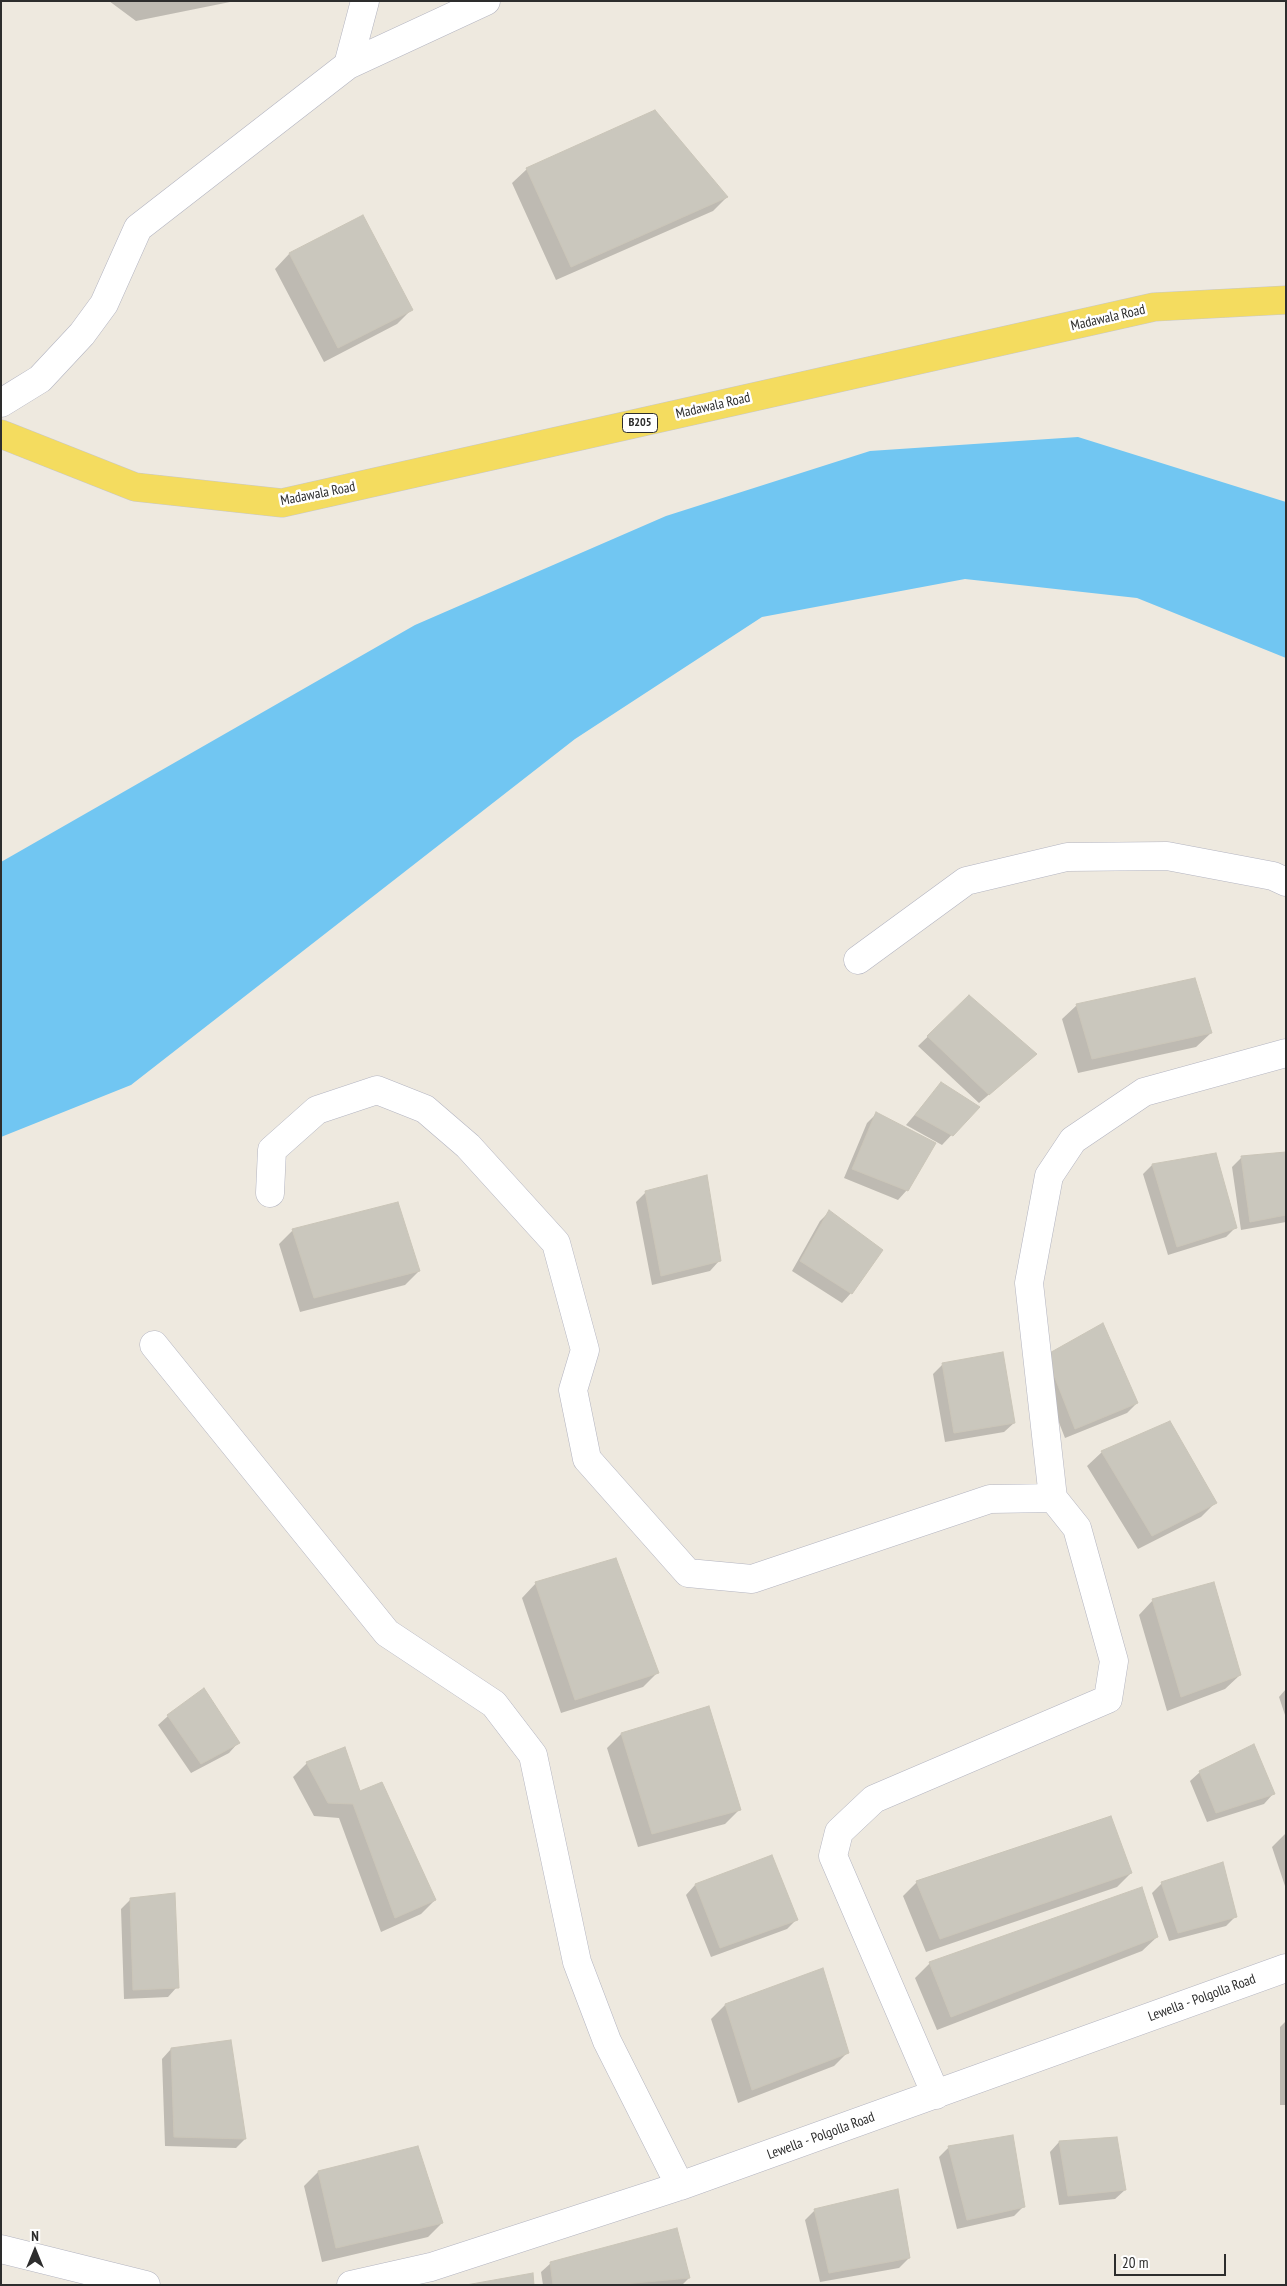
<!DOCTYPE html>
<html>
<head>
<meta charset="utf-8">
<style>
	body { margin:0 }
	#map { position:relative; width:1287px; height:2286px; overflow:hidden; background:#eee9df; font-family:"PT Sans Narrow",sans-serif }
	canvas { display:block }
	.frame { position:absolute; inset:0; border:2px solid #2d2d2d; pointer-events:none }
	.north { position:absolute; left:10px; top:2226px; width:50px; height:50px; -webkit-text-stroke:4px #fff; paint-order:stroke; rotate:0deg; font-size:14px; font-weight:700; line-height:20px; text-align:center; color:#2d2d2d }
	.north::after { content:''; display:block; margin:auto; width:18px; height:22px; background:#2d2d2d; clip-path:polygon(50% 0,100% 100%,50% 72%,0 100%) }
	.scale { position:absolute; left:1114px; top:2254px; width:112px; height:22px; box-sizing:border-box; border:2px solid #2d2d2d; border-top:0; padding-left:6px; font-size:15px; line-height:18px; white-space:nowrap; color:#2d2d2d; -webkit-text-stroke:4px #fff; paint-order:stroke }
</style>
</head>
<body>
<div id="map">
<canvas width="1287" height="2286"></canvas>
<div class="frame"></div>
<div class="north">N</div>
<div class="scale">20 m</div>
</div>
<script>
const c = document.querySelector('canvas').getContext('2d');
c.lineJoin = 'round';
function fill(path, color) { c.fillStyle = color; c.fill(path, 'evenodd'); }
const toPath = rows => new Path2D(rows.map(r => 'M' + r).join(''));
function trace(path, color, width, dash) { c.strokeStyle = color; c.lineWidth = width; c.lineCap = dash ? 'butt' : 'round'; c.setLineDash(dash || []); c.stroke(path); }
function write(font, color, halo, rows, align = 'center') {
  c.font = font + ' "PT Sans Narrow",sans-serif'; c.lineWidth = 5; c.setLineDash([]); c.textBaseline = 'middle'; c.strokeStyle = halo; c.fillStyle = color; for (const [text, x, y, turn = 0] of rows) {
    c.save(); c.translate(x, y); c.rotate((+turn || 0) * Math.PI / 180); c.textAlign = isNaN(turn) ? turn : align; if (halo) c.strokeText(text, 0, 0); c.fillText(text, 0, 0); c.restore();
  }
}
fill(toPath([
	[1078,437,1286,502,1286,658,1137,598,965,579,762,617,575,739,131,1085,1,1137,1,862,415,625,666,516,870,451]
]), '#71c6f2');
fill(toPath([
	[109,1,235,1,136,21],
	[527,169,727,197,713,211,556,280,512,183],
	[363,217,411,310,397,324,324,362,275,269,289,254],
	[969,997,1036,1054,979,1103,918,1046],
	[1077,1005,1211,1033,1196,1047,1078,1073,1062,1019],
	[941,1084,978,1107,942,1145,906,1125],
	[876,1114,907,1190,898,1200,844,1178,867,1123],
	[1286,1153,1286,1222,1241,1230,1232,1167,1241,1158],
	[1152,1165,1235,1228,1226,1237,1168,1255,1143,1174],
	[646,1192,719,1261,710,1271,652,1285,636,1202],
	[829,1212,851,1293,842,1303,792,1271,820,1221],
	[293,1230,419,1271,405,1285,300,1312,279,1244],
	[942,1365,1014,1423,1004,1432,945,1442,933,1374],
	[1037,1366,1137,1403,1127,1413,1065,1438],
	[1102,1452,1215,1503,1201,1517,1138,1549,1087,1466],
	[536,1583,657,1673,643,1687,561,1713,522,1598],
	[1153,1600,1240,1675,1225,1689,1167,1711,1139,1615],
	[1286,1689,1286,1718,1279,1697],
	[168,1716,238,1743,229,1753,191,1773,158,1725],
	[621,1734,739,1810,725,1824,638,1847,607,1748],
	[307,1763,359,1792,435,1900,421,1914,381,1932,339,1818,314,1816,293,1777],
	[1200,1772,1273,1794,1264,1804,1207,1822,1190,1781],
	[1286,1833,1286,1889,1272,1847],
	[772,1857,796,1920,787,1929,711,1957,686,1895,695,1885],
	[1131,1873,1117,1887,926,1952,903,1896,917,1882],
	[1162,1883,1235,1917,1226,1926,1169,1941,1152,1893],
	[1142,1889,1157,1937,1142,1951,937,2030,915,1978,930,1963],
	[130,1900,177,1987,168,1997,124,1999,121,1909],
	[822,1970,848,2052,834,2066,738,2103,711,2019,725,2005],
	[1286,2021,1286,2105,1280,2105,1280,2027],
	[171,2049,245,2139,236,2148,165,2146,162,2059],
	[1116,2138,1125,2190,1115,2199,1059,2205,1050,2152,1059,2142],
	[949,2147,1024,2206,1014,2216,957,2229,939,2157],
	[318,2172,442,2223,428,2237,322,2262,304,2186],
	[815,2210,909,2258,899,2268,820,2282,805,2220],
	[551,2263,689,2278,682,2285,543,2285,541,2272]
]), '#0003');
const building = toPath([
	[655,110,728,197,571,267,526,168,655,110],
	[363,215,413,310,338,348,289,253,363,215],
	[1195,978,1212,1033,1092,1059,1076,1004,1195,978],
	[969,995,1037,1054,989,1095,927,1036,969,995],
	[941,1082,980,1107,953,1136,915,1115,941,1082],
	[876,1112,936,1143,908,1191,852,1169,876,1112],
	[1286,1152,1286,1215,1250,1222,1241,1156,1286,1152],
	[1216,1153,1237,1228,1177,1247,1152,1164,1216,1153],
	[707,1175,721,1261,661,1276,645,1191,707,1175],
	[398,1202,420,1271,314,1298,292,1229,398,1202],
	[829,1210,883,1250,852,1294,800,1261,829,1210],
	[1103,1323,1138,1403,1075,1429,1046,1355,1103,1323],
	[1003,1352,1015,1423,954,1433,942,1363,1003,1352],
	[1170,1421,1217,1503,1152,1536,1101,1451,1170,1421],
	[616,1558,659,1673,575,1700,535,1582,616,1558],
	[1214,1582,1241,1675,1181,1697,1152,1599,1214,1582],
	[204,1688,240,1743,201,1764,167,1715,204,1688],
	[709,1706,741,1810,652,1834,621,1733,709,1706],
	[1254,1744,1275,1794,1216,1813,1199,1771,1254,1744],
	[345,1747,360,1791,382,1782,436,1900,395,1918,353,1804,328,1803,306,1762,345,1747],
	[1111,1816,1132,1873,940,1939,916,1881,1111,1816],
	[772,1855,798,1920,720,1948,695,1884,772,1855],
	[1223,1862,1237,1917,1178,1933,1161,1882,1223,1862],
	[1142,1887,1158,1937,951,2017,929,1962,1142,1887],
	[175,1893,179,1988,133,1990,130,1898,175,1893],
	[823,1968,849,2053,752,2090,725,2004,823,1968],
	[231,2040,246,2139,174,2137,171,2048,231,2040],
	[1013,2135,1025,2207,967,2220,948,2146,1013,2135],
	[1117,2137,1126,2190,1068,2196,1059,2141,1117,2137],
	[418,2146,443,2223,336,2248,318,2171,418,2146],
	[898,2189,910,2258,829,2273,814,2209,898,2189],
	[677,2228,690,2278,612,2285,553,2285,550,2262,677,2228],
	[533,2273,534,2285,466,2285,533,2273]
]);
fill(building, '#cac7bd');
trace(building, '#cac5b8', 1);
const minor = toPath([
	[348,65,365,1],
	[1,403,40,379,82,334,104,304,138,228,348,65,486,1],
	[858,960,966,881,1067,857,1167,856,1273,876,1286,882],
	[270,1193,272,1150,317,1110,377,1090,425,1109,468,1146,556,1243,585,1350,573,1390,587,1459,688,1573,752,1579,990,1499,1053,1498,1077,1528,1114,1661,1108,1699,874,1799,839,1832,833,1856,936,2095],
	[154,1345,387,1633,494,1704,533,1755,577,1962,607,2041,680,2186],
	[1053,1498,1029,1283,1049,1176,1073,1140,1144,1092,1286,1053],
	[1,2249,146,2285],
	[351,2285,431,2267,680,2186,1286,1968]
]);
const major = toPath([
	[1,434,135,487,282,503,1154,307,1286,300]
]);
trace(minor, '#b3b4c0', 29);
trace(major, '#c8c8c8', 29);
trace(minor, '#fff', 28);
trace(major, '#f4dc5f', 28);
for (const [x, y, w] of [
	[640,423,35]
]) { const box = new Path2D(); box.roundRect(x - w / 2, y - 9.5, w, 19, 4); c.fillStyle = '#fff'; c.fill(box); trace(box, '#2d2d2d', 1); }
write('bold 12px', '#2d2d2d', null, [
	["B205",640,423]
]);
write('14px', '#2d2d2d', '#fff', [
	["Madawala Road",1108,318,-13],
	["Madawala Road",713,406,-13],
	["Madawala Road",318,494,-11],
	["Lewella - Polgolla Road",1202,1998,-20],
	["Lewella - Polgolla Road",821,2136,-20]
]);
</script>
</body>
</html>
